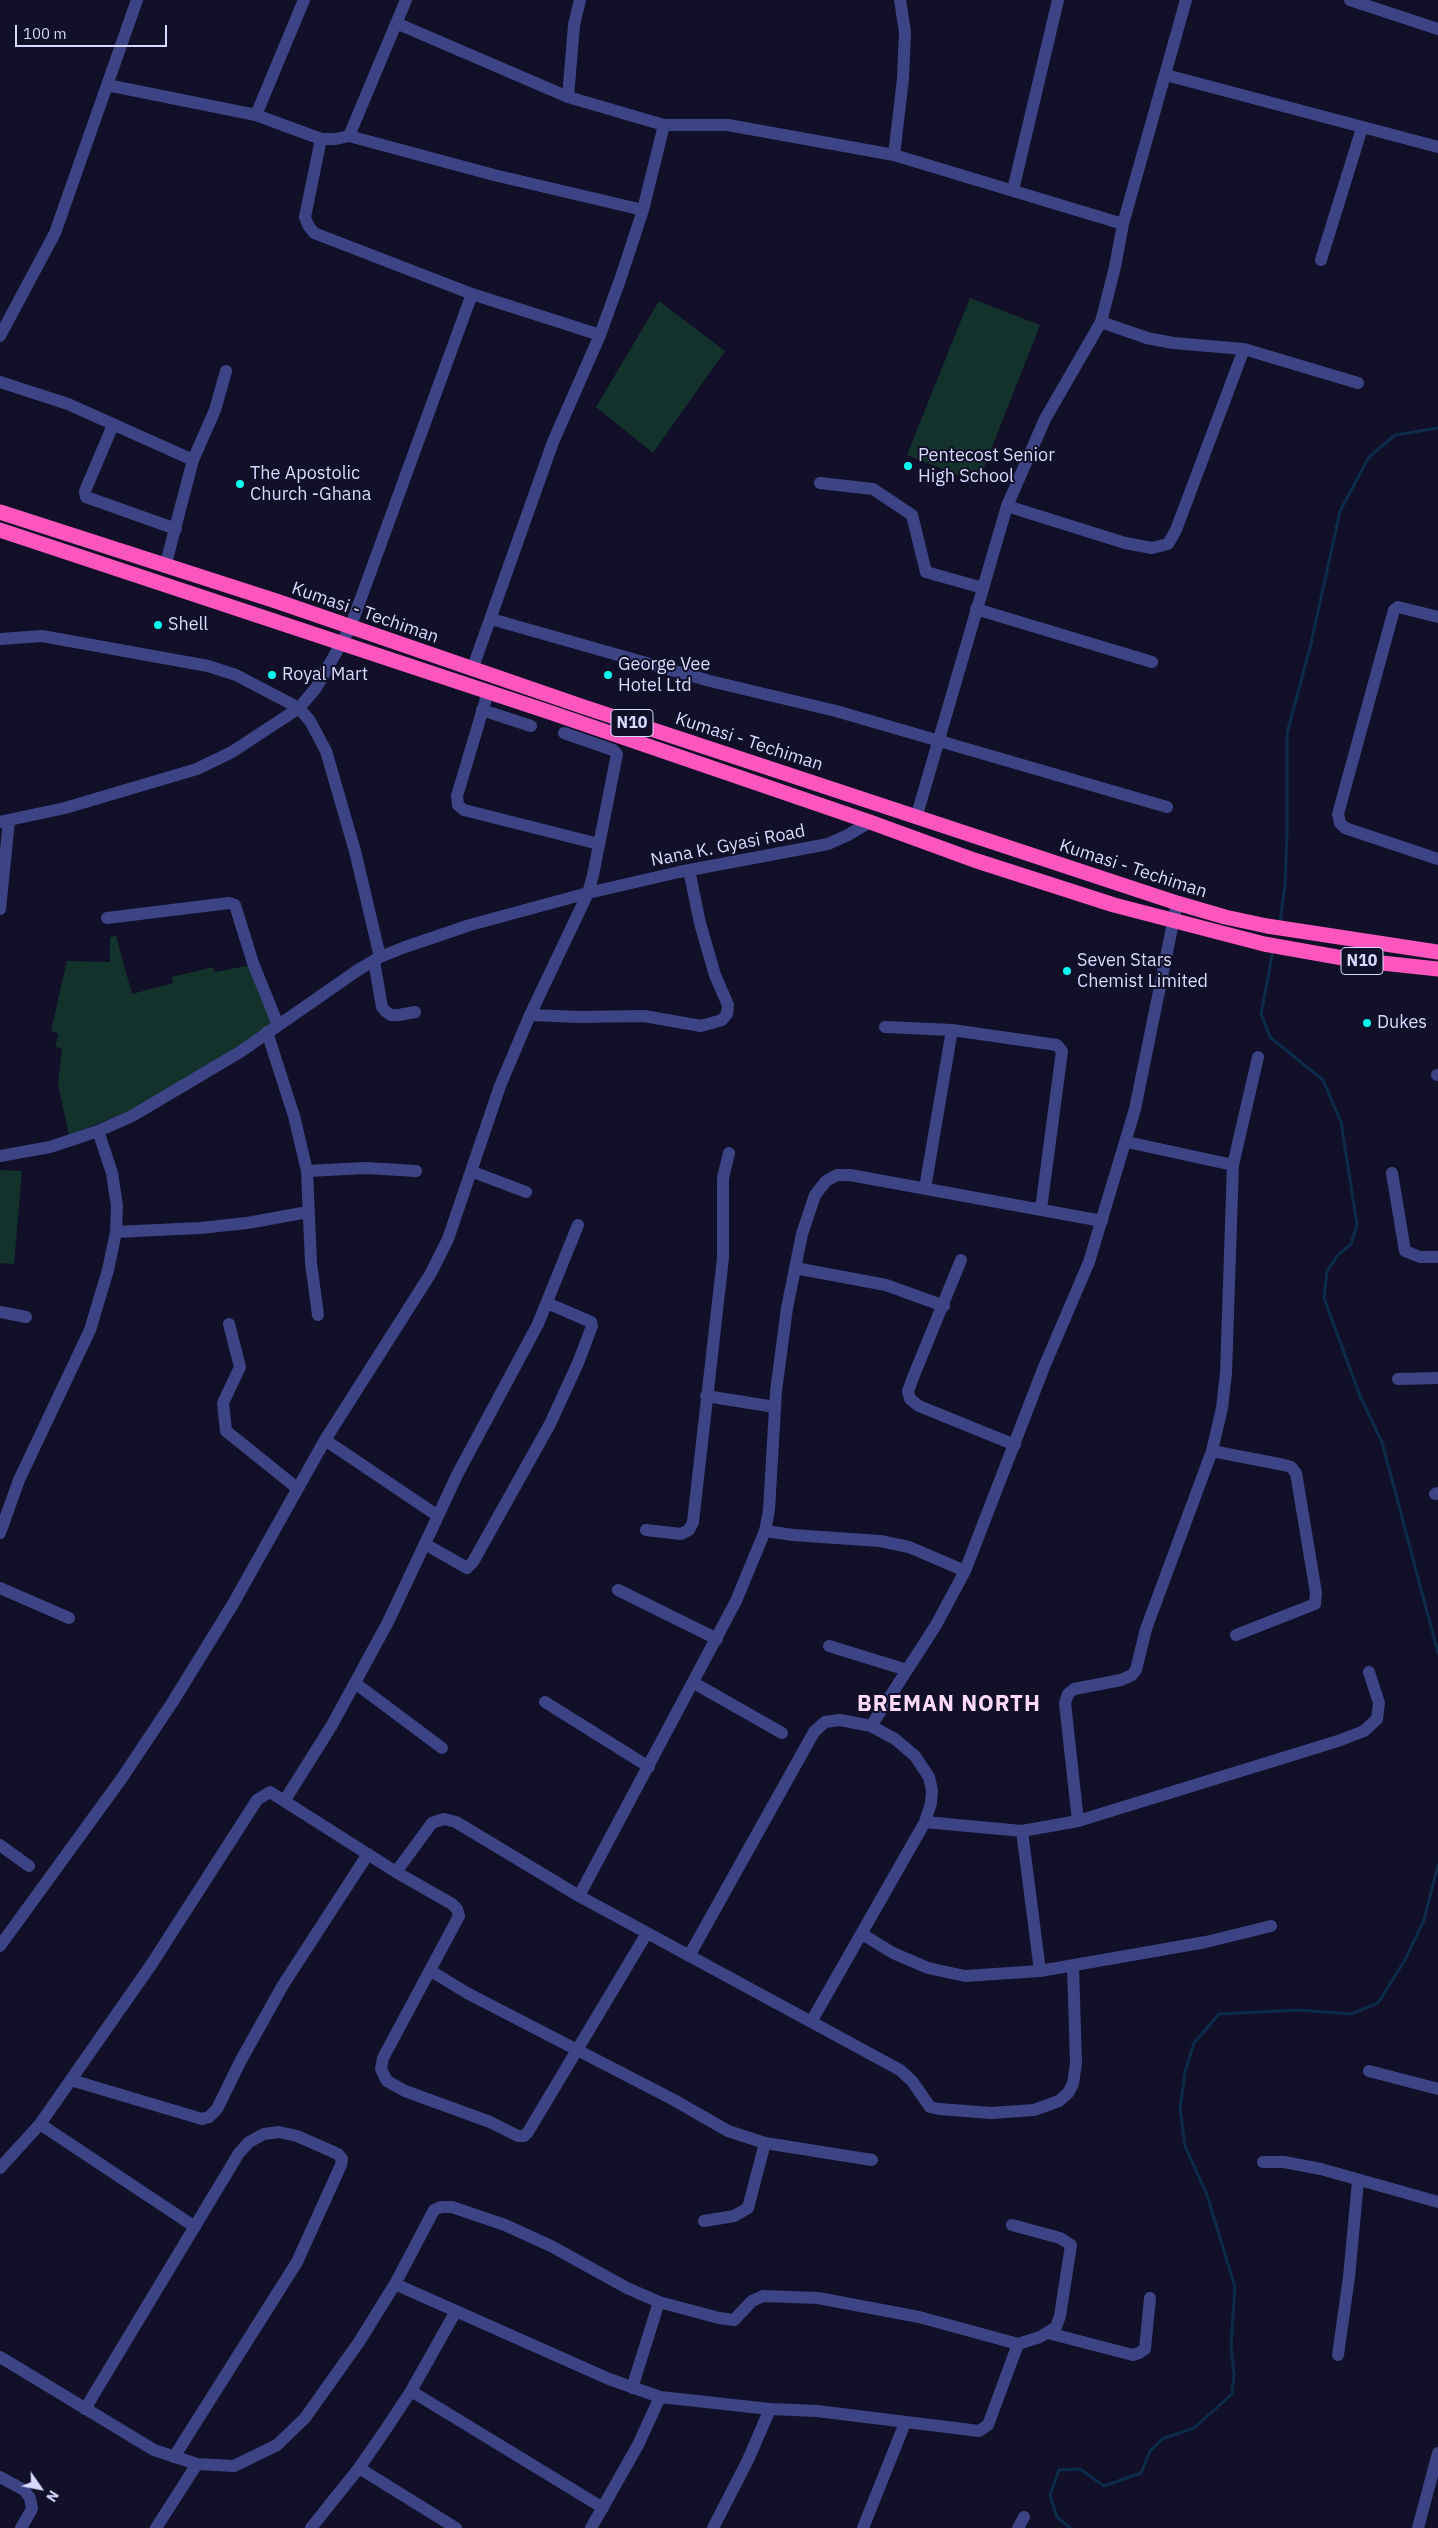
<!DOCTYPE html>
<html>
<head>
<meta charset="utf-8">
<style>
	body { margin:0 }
	#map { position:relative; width:1438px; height:2528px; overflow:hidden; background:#111028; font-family:"IBM Plex Sans",sans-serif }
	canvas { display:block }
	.north { position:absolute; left:15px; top:2463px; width:50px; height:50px; -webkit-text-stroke:4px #111028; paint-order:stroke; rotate:123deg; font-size:14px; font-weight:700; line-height:20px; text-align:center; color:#d8d9fe }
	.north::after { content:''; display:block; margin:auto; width:18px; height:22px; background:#d8d9fe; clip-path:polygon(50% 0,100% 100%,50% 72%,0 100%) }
	.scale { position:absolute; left:15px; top:25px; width:152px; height:22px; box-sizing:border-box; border:2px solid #d8d9fe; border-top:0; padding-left:6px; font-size:15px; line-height:18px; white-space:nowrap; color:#d8d9fe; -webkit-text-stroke:4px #111028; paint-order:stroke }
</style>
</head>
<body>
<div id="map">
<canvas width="1438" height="2528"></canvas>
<div class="north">N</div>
<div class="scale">100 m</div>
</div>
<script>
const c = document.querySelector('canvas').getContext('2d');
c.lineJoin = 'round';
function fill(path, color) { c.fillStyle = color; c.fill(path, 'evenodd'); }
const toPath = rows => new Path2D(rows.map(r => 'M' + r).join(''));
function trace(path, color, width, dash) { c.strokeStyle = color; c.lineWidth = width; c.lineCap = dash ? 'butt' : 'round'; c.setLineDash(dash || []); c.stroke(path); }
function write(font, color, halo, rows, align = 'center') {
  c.font = font + ' "IBM Plex Sans",sans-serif'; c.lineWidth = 4; c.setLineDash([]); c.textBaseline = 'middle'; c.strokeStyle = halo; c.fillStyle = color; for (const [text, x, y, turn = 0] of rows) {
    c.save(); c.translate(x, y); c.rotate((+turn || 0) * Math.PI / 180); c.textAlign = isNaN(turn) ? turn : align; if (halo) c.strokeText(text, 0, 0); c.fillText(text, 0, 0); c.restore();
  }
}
fill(toPath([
	[970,298,1040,325,978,483,907,455],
	[659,301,725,351,653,453,596,407],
	[116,936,132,994,173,983,172,977,213,967,215,972,251,965,272,1024,191,1077,139,1107,69,1135,58,1084,62,1048,55,1047,59,1034,51,1031,67,961,110,962,110,937],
	[0,1170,22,1171,14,1264,0,1263]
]), '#13322c');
trace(toPath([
	[1280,923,1285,885,1287,832,1287,733,1310,648,1340,511,1369,457,1395,435,1438,428],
	[1273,951,1261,1014,1270,1037,1323,1080,1341,1122,1357,1224,1351,1244,1338,1255,1327,1271,1324,1298,1360,1396,1382,1442,1438,1653],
	[1070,2528,1057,2517,1050,2495,1059,2470,1080,2469,1104,2486,1141,2473,1150,2451,1162,2439,1194,2428,1232,2394,1234,2375,1231,2345,1235,2287,1207,2195,1185,2146,1180,2109,1185,2072,1194,2043,1219,2014,1299,2010,1351,2014,1378,2003,1405,1960,1424,1920,1438,1865]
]), '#0d2c4a', 3);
trace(toPath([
	[1350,0,1438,29],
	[396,23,568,97,664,125,728,125,894,155,1123,224],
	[1166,75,1438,147],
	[107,85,256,115,321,139,336,139,349,136,406,0],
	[568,97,574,25,580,0],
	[256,115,304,0],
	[349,136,494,175,643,210],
	[321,139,305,217,308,225,314,233,472,294,600,335],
	[894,155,903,79,905,32,900,0],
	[1013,190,1058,0],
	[1321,260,1362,128],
	[1101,322,1147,338,1173,343,1244,349,1358,383],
	[0,336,55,233,137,0],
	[0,382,68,404,193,460,165,567],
	[113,425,85,491,86,497,176,529],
	[193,460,215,410,226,371],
	[820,483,873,489,912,515,926,572,983,588],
	[1007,506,1125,543,1152,548,1168,544,1176,530,1244,349],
	[976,609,1152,662],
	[1438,617,1398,607,1394,610,1338,814,1340,823,1345,828,1438,859],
	[491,619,710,681,836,711,1167,807],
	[0,639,42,636,208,666,236,675,299,708,310,721,326,751,355,851,380,957],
	[472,670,553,442,600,335,621,277,643,210,664,125],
	[488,692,457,796,458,805,464,810,476,813,599,844],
	[482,710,531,726],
	[916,818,1007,506,1045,419,1101,322,1115,267,1123,224,1186,0],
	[0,822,65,808,197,769,232,752,299,708,316,688,350,628,472,294],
	[0,909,9,821],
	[107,918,229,903,235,905,253,963,278,1025],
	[374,961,382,1007,385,1011,391,1015,399,1015,415,1012],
	[530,1015,581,1017,644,1016,701,1026,722,1020,727,1014,728,1005,715,975,700,923,689,870],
	[885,1027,952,1030,1057,1045,1062,1051,1041,1209],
	[267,1032,294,1116,307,1171,311,1263,318,1315],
	[1437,1075,1438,1075],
	[0,1156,50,1147,98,1131,132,1116,240,1052,358,970,380,957,405,947,470,925,588,893,679,872,828,844,848,835,870,822],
	[1233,1165,1258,1057],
	[307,1171,366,1168,416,1171],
	[473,1172,526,1192],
	[1392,1173,1405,1251,1420,1257,1438,1257],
	[925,1188,952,1030],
	[116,1232,200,1228,247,1223,308,1212],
	[961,1260,914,1375,908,1391,910,1399,919,1406,1015,1445],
	[795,1268,886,1285,944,1306],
	[0,1312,26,1317],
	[229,1324,240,1367,223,1403,226,1431,297,1488],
	[1398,1379,1438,1378],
	[706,1396,775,1407],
	[1212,1451,1284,1465,1291,1467,1296,1473,1316,1593,1315,1604,1236,1635],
	[1435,1494,1438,1493],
	[438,1516,457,1475,538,1324,578,1225],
	[646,1530,681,1534,689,1530,693,1522,723,1258,723,1178,729,1153],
	[765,1531,793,1535,880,1541,909,1547,965,1571],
	[0,1533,19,1480,90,1330,108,1270,116,1232,117,1206,112,1173,98,1131],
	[425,1544,467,1568,473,1562,550,1424,578,1363,592,1326,591,1322,547,1303],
	[0,1588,69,1618],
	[618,1590,717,1639],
	[829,1646,907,1670],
	[355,1683,442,1748],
	[694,1683,782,1733],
	[545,1702,649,1767],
	[871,1726,936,1625,965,1571,1044,1367,1089,1262,1135,1109,1177,903],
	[285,1800,332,1725,388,1622,438,1516,325,1440],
	[1078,1821,1065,1703,1068,1694,1074,1689,1121,1680,1132,1675,1136,1670,1146,1629,1212,1451,1222,1408,1226,1373,1233,1165,1127,1142],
	[925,1822,1022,1831,1078,1821,1338,1741,1364,1731,1377,1719,1379,1703,1369,1672],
	[1022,1831,1040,1971],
	[0,1845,29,1866],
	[396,1872,452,1904,457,1909,459,1916,383,2058,381,2069,387,2081,405,2091,490,2122,518,2136,524,2136,528,2132,647,1933],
	[579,1896,736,1601,765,1531,769,1510,776,1391,787,1308,802,1234,815,1195,826,1181,837,1175,850,1175,1102,1221],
	[862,1934,893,1953,928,1968,965,1976,1040,1971,1206,1942,1271,1926],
	[0,1946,122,1778,172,1703,233,1604,325,1440,431,1273,448,1239,500,1086,530,1015,588,893,593,875,617,754,613,750,564,733],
	[689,1956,814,1732,825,1722,840,1720,871,1726,895,1739,915,1756,929,1777,932,1790,931,1803,925,1822,811,2022],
	[431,1971,467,1993,674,2100,728,2131,765,2143,872,2160],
	[1369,2071,1438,2089],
	[71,2080,202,2119,209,2117,217,2109,240,2062,283,1985,368,1854],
	[40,2124,195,2227],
	[1263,2162,1284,2162,1321,2169,1438,2202],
	[0,2168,40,2124,151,1965,257,1800,270,1792,396,1872,432,1823,444,1819,456,1822,579,1896,900,2070,912,2081,930,2107,939,2109,991,2113,1034,2110,1059,2101,1068,2093,1073,2084,1076,2063,1073,1966],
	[704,2221,734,2216,748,2208,765,2143],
	[395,2284,609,2379,660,2397,770,2409,817,2411,979,2431,988,2425,1018,2344],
	[1048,2333,1133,2355,1139,2353,1145,2349,1150,2298],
	[1338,2355,1349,2277,1358,2181],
	[0,2357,154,2450,197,2464,234,2466,277,2445,305,2418,359,2342,395,2284,434,2210,441,2207,452,2207,505,2225,551,2246,627,2288,659,2302,719,2318,734,2320,752,2301,763,2296,818,2298,919,2317,1018,2344,1040,2337,1056,2327,1060,2316,1071,2245,1060,2238,1012,2225],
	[632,2388,659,2302],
	[411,2391,603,2508],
	[85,2409,239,2153,249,2142,264,2134,279,2132,297,2136,338,2154,342,2159,341,2165,297,2262,174,2457],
	[359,2468,456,2528],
	[0,2477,24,2490,30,2498,32,2509,21,2528],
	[156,2528,197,2464],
	[311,2528,359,2468,384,2432,411,2391,456,2311],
	[591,2528,638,2445,660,2397],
	[713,2528,748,2460,770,2409],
	[863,2528,905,2423],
	[1018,2528,1024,2517],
	[1418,2528,1438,2453]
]), '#3c4486', 12);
trace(toPath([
	[0,512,276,601,584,707,1177,903,1225,917,1267,926,1438,952],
	[0,530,549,712,870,822,974,860,1114,905,1264,944,1354,960,1438,969]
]), '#fc55be', 15);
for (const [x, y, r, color] of [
	[908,466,5,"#08faef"],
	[240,484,5,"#08faef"],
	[158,625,5,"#08faef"],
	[272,675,5,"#08faef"],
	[608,675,5,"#08faef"],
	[1067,971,5,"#08faef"],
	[1367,1023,5,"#08faef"]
]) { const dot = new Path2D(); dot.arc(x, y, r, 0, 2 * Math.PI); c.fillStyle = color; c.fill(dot); trace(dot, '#111028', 2); }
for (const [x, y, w] of [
	[632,723,42],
	[1362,961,42]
]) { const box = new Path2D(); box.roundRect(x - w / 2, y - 13.5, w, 27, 4); c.fillStyle = '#111028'; c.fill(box); trace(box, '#d8d9fe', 1); }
write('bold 16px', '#d8d9fe', null, [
	["N10",632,723],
	["N10",1362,961]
]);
write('18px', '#d8d9fe', '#111028', [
	["Pentecost Senior",918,456],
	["High School",918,477],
	["The Apostolic",250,474],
	["Church -Ghana",250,495],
	["Shell",168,625],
	["George Vee",618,665],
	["Hotel Ltd",618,686],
	["Royal Mart",282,675],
	["Seven Stars",1077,961],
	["Chemist Limited",1077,982],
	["Dukes",1377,1023]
], 'left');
write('18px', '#d8d9fe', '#111028', [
	["Kumasi - Techiman",365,613,19],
	["Kumasi - Techiman",749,742,18],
	["Nana K. Gyasi Road",728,846,-11],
	["Kumasi - Techiman",1133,869,18]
]);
c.letterSpacing = '1px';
write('bold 22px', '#fedaf6', '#111028', [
	["BREMAN NORTH",949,1705]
]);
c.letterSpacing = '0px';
</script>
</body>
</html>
